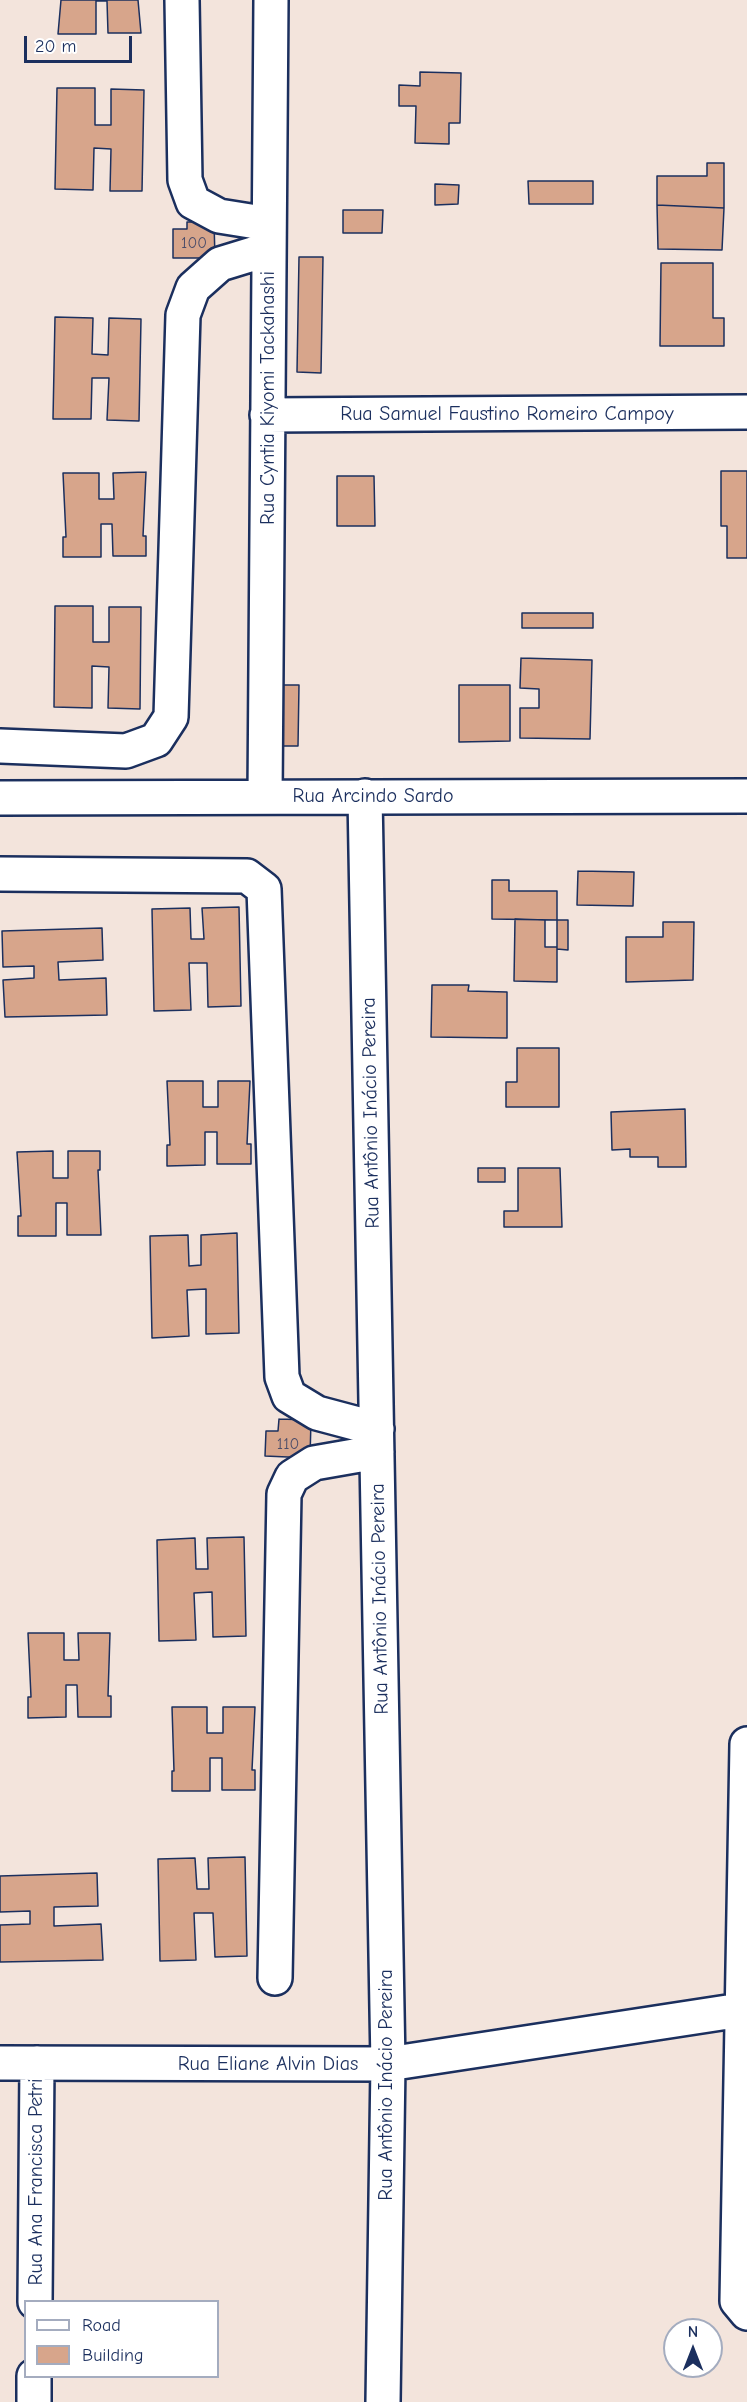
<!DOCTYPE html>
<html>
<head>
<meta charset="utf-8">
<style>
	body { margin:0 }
	#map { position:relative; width:747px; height:2402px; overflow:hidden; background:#f3e4dc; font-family:"Comic Neue",sans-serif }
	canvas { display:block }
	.legend { position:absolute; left:24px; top:2300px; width:195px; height:78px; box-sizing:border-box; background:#fff; border:2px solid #a4acbf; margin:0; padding:8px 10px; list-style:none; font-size:18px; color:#1b2f5e }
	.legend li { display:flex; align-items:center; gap:12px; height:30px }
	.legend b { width:30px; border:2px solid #a4acbf }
	.north { position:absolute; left:663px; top:2318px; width:60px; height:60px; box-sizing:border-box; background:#fff; border:2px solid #a4acbf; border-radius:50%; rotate:0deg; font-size:16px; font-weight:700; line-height:24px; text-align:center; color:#1b2f5e }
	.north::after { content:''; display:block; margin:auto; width:21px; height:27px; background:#1b2f5e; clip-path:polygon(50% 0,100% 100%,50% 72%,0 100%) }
	.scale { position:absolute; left:24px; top:36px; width:108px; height:27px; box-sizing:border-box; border:3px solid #1b2f5e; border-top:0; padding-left:8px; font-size:18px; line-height:21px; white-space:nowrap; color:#1b2f5e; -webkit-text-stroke:4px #fff; paint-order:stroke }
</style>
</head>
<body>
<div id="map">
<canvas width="747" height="2402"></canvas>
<ul class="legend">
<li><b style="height:8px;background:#fff"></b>Road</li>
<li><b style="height:16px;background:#d7a58b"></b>Building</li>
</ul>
<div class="north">N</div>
<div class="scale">20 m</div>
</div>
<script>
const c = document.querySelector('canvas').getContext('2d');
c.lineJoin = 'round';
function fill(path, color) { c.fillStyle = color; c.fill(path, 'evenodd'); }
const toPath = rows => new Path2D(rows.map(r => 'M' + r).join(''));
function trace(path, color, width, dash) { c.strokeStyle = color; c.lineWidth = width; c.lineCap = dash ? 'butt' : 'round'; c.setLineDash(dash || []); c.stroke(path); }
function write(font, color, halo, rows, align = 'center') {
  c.font = font + ' "Comic Neue",sans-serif'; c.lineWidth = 6; c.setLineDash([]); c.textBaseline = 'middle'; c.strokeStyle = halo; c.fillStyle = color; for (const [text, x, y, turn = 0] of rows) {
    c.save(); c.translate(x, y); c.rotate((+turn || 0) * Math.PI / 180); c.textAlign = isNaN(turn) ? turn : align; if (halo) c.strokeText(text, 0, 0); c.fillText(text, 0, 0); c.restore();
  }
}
const building = toPath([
	[61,0,138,0,141,33,108,33,107,1,96,1,96,34,58,34,61,0],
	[420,72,461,73,460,123,449,123,449,144,415,143,416,106,399,106,399,85,420,86,420,72],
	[57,88,95,88,95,125,111,125,111,89,144,90,142,191,110,191,111,149,94,148,93,190,55,189,57,88],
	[707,163,724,163,724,208,657,205,657,176,707,176,707,163],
	[528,181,593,181,593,204,529,204,528,181],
	[435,184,459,185,458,204,435,205,435,184],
	[657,205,724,208,722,250,658,249,657,205],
	[343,210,383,210,382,233,343,233,343,210],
	[187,222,214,222,215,258,173,258,173,229,187,229,187,222],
	[299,257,323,257,321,373,297,372,299,257],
	[661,263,713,263,713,318,724,318,724,346,660,346,661,263],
	[55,317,93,318,92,354,108,355,109,318,141,319,139,421,107,420,109,378,92,378,91,419,53,419,55,317],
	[721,471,747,471,747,558,727,558,727,526,721,526,721,471],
	[146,472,143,536,146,536,146,556,113,556,112,524,101,524,101,557,63,557,63,537,66,537,63,473,99,473,99,499,114,499,113,473,146,472],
	[337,476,374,476,375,526,337,526,337,476],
	[55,606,93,606,93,642,109,642,109,607,141,607,140,709,108,708,109,667,92,666,92,708,54,707,55,606],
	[522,613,593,613,593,628,522,628,522,613],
	[521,658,592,660,590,739,520,738,520,708,539,708,539,689,520,688,521,658],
	[283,685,299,685,298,746,267,746,267,695,283,695,283,685],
	[459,685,510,685,510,741,459,742,459,685],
	[578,871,634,872,633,906,577,905,578,871],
	[492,880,509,880,509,891,557,891,557,920,492,919,492,880],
	[239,907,241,1006,208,1007,207,963,189,963,191,1010,154,1011,152,909,190,908,191,939,204,939,202,908,239,907],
	[515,919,545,920,545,947,557,947,557,982,514,981,515,919],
	[557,920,568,920,568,950,557,949,557,920],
	[663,922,694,922,693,980,626,982,626,937,663,937,663,922],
	[102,928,103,960,58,962,59,980,106,978,107,1015,5,1017,3,980,34,978,34,966,3,967,2,931,102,928],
	[432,985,469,985,468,991,507,992,507,1038,431,1037,432,985],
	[517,1048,559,1048,559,1107,506,1107,506,1082,517,1082,517,1048],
	[167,1081,203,1081,203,1107,218,1107,218,1081,250,1081,247,1144,251,1144,251,1164,217,1164,217,1132,205,1132,205,1165,167,1166,167,1145,170,1145,167,1081],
	[685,1109,686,1167,658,1167,658,1157,630,1157,630,1149,612,1150,611,1112,685,1109],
	[53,1151,53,1178,68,1178,68,1151,100,1151,100,1170,98,1170,101,1235,67,1235,67,1203,56,1203,56,1236,18,1236,18,1216,21,1216,17,1152,53,1151],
	[478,1168,505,1168,505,1182,478,1182,478,1168],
	[518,1168,560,1168,562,1227,504,1227,504,1211,518,1211,518,1168],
	[237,1233,239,1333,206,1334,206,1289,187,1290,189,1336,152,1338,150,1236,188,1235,189,1266,201,1265,201,1235,237,1233],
	[279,1419,311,1420,310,1458,265,1456,266,1431,278,1431,279,1419],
	[244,1537,246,1636,213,1637,212,1592,194,1593,196,1640,159,1641,157,1540,195,1538,196,1569,208,1569,207,1538,244,1537],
	[28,1633,64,1633,64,1660,79,1660,78,1633,110,1633,108,1696,111,1696,111,1717,78,1717,77,1685,66,1685,66,1717,28,1718,28,1697,31,1697,28,1633],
	[172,1707,207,1707,207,1733,223,1733,223,1707,255,1707,252,1770,255,1770,255,1790,222,1790,222,1758,210,1758,210,1791,172,1791,172,1771,174,1771,172,1707],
	[245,1857,247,1956,215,1957,213,1913,194,1913,196,1960,160,1961,158,1859,195,1858,197,1889,209,1889,208,1858,245,1857],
	[97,1873,98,1906,54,1907,54,1926,101,1924,103,1960,0,1962,0,1925,30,1924,30,1911,0,1912,0,1876,97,1873]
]);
fill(building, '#d7a58b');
trace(building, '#1b2f5e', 1.5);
const minor = toPath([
	[182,0,185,180,193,202,219,216,269,224],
	[267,415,747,412],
	[0,746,126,751,156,740,171,717,183,315,193,288,220,264,269,249],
	[365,796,388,2064,383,2402],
	[265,797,271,0],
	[0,798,747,796],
	[0,874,247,876,264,889,282,1377,289,1396,317,1413,377,1429],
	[747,1744,737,2301,747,2313],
	[275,1978,284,1494,292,1477,314,1463,377,1452],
	[0,2063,388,2064,747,2009],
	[35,2302,37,2063],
	[34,2402,34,2376]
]);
trace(minor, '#1b2f5e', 38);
trace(minor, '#fff', 33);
write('16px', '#4a4c69', null, [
	["100",194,243],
	["110",288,1444]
]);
write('20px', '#1b2f5e', '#fff', [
	["Rua Cyntia Kiyomi Tackahashi",268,398,-90],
	["Rua Samuel Faustino Romeiro Campoy",507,414],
	["Rua Arcindo Sardo",373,796],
	["Rua Antônio Inácio Pereira",371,1113,-91],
	["Rua Antônio Inácio Pereira",380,1599,-91],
	["Rua Eliane Alvin Dias",268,2064],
	["Rua Antônio Inácio Pereira",386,2085,-90],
	["Rua Ana Francisca Petri",36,2182,-90]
]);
</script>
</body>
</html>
